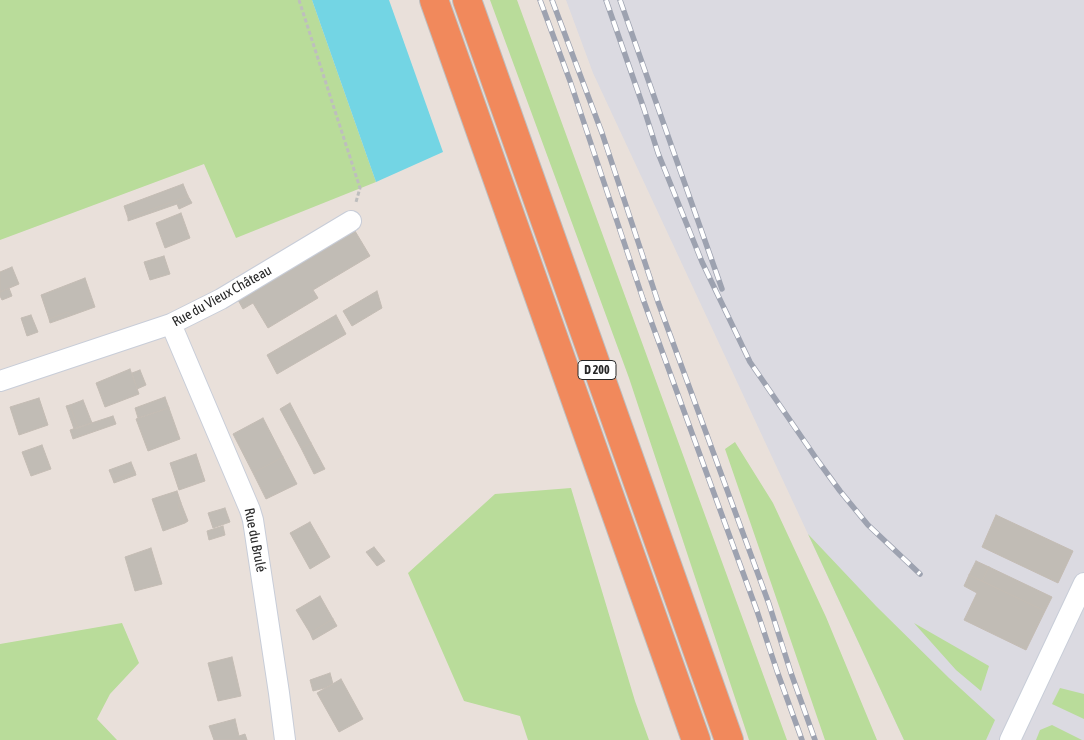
<!DOCTYPE html>
<html>
<head>
<meta charset="utf-8">
<style>
	body { margin:0 }
	canvas { display:block; background:#e9e0da }
</style>
</head>
<body>
<canvas width="1084" height="740"></canvas>
<script>
const c = document.querySelector('canvas').getContext('2d');
c.lineJoin = 'round';
function fill(path, color) { c.fillStyle = color; c.fill(path, 'evenodd'); }
const toPath = rows => new Path2D(rows.map(r => 'M' + r).join(''));
function trace(path, color, width, dash) { c.strokeStyle = color; c.lineWidth = width; c.lineCap = dash ? 'butt' : 'round'; c.setLineDash(dash || []); c.stroke(path); }
function write(font, color, halo, rows, align = 'center') {
  c.font = font + ' "Asap Condensed",sans-serif'; c.lineWidth = 5; c.setLineDash([]); c.textBaseline = 'middle'; c.strokeStyle = halo; c.fillStyle = color; for (const [text, x, y, turn = 0] of rows) {
    c.save(); c.translate(x, y); c.rotate((+turn || 0) * Math.PI / 180); c.textAlign = isNaN(turn) ? turn : align; if (halo) c.strokeText(text, 0, 0); c.fillText(text, 0, 0); c.restore();
  }
}
fill(toPath([
	[566,0,1084,0,1084,740,904,740,593,73]
]), '#dbdae1');
fill(toPath([
	[0,0,312,0,376,182,236,238,204,164,0,240],
	[490,0,517,0,787,740,749,740,629,378],
	[735,442,773,503,826,617,877,740,825,740,725,449],
	[571,488,635,701,649,740,528,740,520,716,464,701,408,573,495,494],
	[808,534,876,606,949,678,995,720,986,740,904,740],
	[122,623,139,663,110,694,97,719,117,740,0,740,0,644],
	[914,623,989,666,981,691,956,670],
	[1060,688,1084,694,1084,719,1052,704],
	[1052,725,1082,740,1036,740,1040,730]
]), '#b9dc9a');
fill(toPath([
	[312,0,389,0,443,152,376,182]
]), '#73d5e4');
const building = toPath([
	[183,184,188,196,128,218,124,206,183,184],
	[188,196,192,203,179,209,177,204,128,221,128,218,188,196],
	[181,213,190,238,165,248,156,223,181,213],
	[355,231,370,256,313,290,318,298,268,328,253,303,243,309,238,300,355,231],
	[164,256,170,274,150,280,144,262,164,256],
	[12,267,19,284,0,292,0,272,12,267],
	[85,278,95,307,70,316,68,312,49,319,41,295,85,278],
	[9,288,12,296,2,300,0,296,0,292,9,288],
	[377,291,382,308,352,326,343,311,377,291],
	[68,312,70,316,50,323,49,319,68,312],
	[31,315,38,332,27,336,21,318,31,315],
	[336,315,346,334,277,374,267,355,336,315],
	[130,369,139,394,105,407,96,383,130,369],
	[140,370,146,385,137,389,132,373,140,370],
	[165,397,169,408,138,418,135,408,165,397],
	[39,398,48,425,19,435,10,407,39,398],
	[83,400,92,423,78,428,70,405,83,400],
	[290,403,311,443,301,448,280,409,290,403],
	[70,405,78,428,74,429,66,406,70,405],
	[169,408,180,439,148,451,136,419,169,408],
	[113,416,116,424,73,439,70,430,113,416],
	[263,418,283,457,253,473,233,434,263,418],
	[311,443,325,469,314,474,301,448,311,443],
	[42,445,51,469,31,476,22,452,42,445],
	[196,454,205,481,179,490,170,463,196,454],
	[283,457,297,484,266,499,253,473,283,457],
	[131,462,135,472,113,480,109,470,131,462],
	[135,472,136,475,114,483,113,480,135,472],
	[177,491,181,503,178,505,185,523,163,531,152,499,177,491],
	[181,503,188,521,185,523,178,505,181,503],
	[225,508,230,522,213,528,208,513,225,508],
	[996,515,1073,551,1058,583,982,547,996,515],
	[310,522,330,557,310,569,290,533,310,522],
	[223,526,225,535,209,540,207,531,223,526],
	[374,547,385,561,377,566,366,552,374,547],
	[151,548,162,584,135,591,125,557,151,548],
	[976,561,989,567,982,581,969,575,976,561],
	[989,567,1052,597,1045,611,982,581,989,567],
	[969,575,1045,611,1026,650,964,620,977,593,964,586,969,575],
	[320,596,333,619,310,633,296,610,320,596],
	[333,619,337,626,313,640,310,633,333,619],
	[232,657,241,696,218,701,208,663,232,657],
	[330,673,333,684,328,687,313,691,310,680,330,673],
	[341,679,363,719,339,732,317,693,341,679],
	[235,719,239,736,245,734,247,740,214,740,209,726,235,719]
]);
fill(building, '#c1bcb5');
trace(building, '#c4bcb4', 1);
const street = toPath([
	[171,324,250,510,253,520,279,693,285,740],
	[0,381,171,324,221,299,351,221],
	[1010,740,1084,583]
]);
const highway = toPath([
	[434,0,696,740],
	[467,0,729,740]
]);
trace(street, '#c8cdd8', 22);
trace(highway, '#bebebe', 30);
trace(toPath([
	[299,0,360,188,356,202]
]), '#bebebe', 3, [4, 2.5]);
trace(street, '#fff', 20);
trace(highway, '#f1895c', 28);
const rail = toPath([
	[540,0,570,81,643,299,757,611,777,671,802,740],
	[552,0,602,133,658,302,769,604,791,673,815,740],
	[606,0,644,109,658,153,702,262,750,362,818,461,840,491,868,525,920,574],
	[620,0,722,289]
]);
trace(rail, '#9da2b0', 5.5);
trace(rail, '#fff', 4, [11]);
for (const [x, y, w] of [
	[597,370,38]
]) { const box = new Path2D(); box.roundRect(x - w / 2, y - 9.5, w, 19, 4); c.fillStyle = '#fff'; c.fill(box); trace(box, '#272727', 1); }
write('bold 12px', '#272727', null, [
	["D 200",597,370]
]);
write('14px', '#272727', '#fff', [
	["Rue du Vieux Château",222,296,-29],
	["Rue du Brulé",255,540,79]
]);
</script>
</body>
</html>
